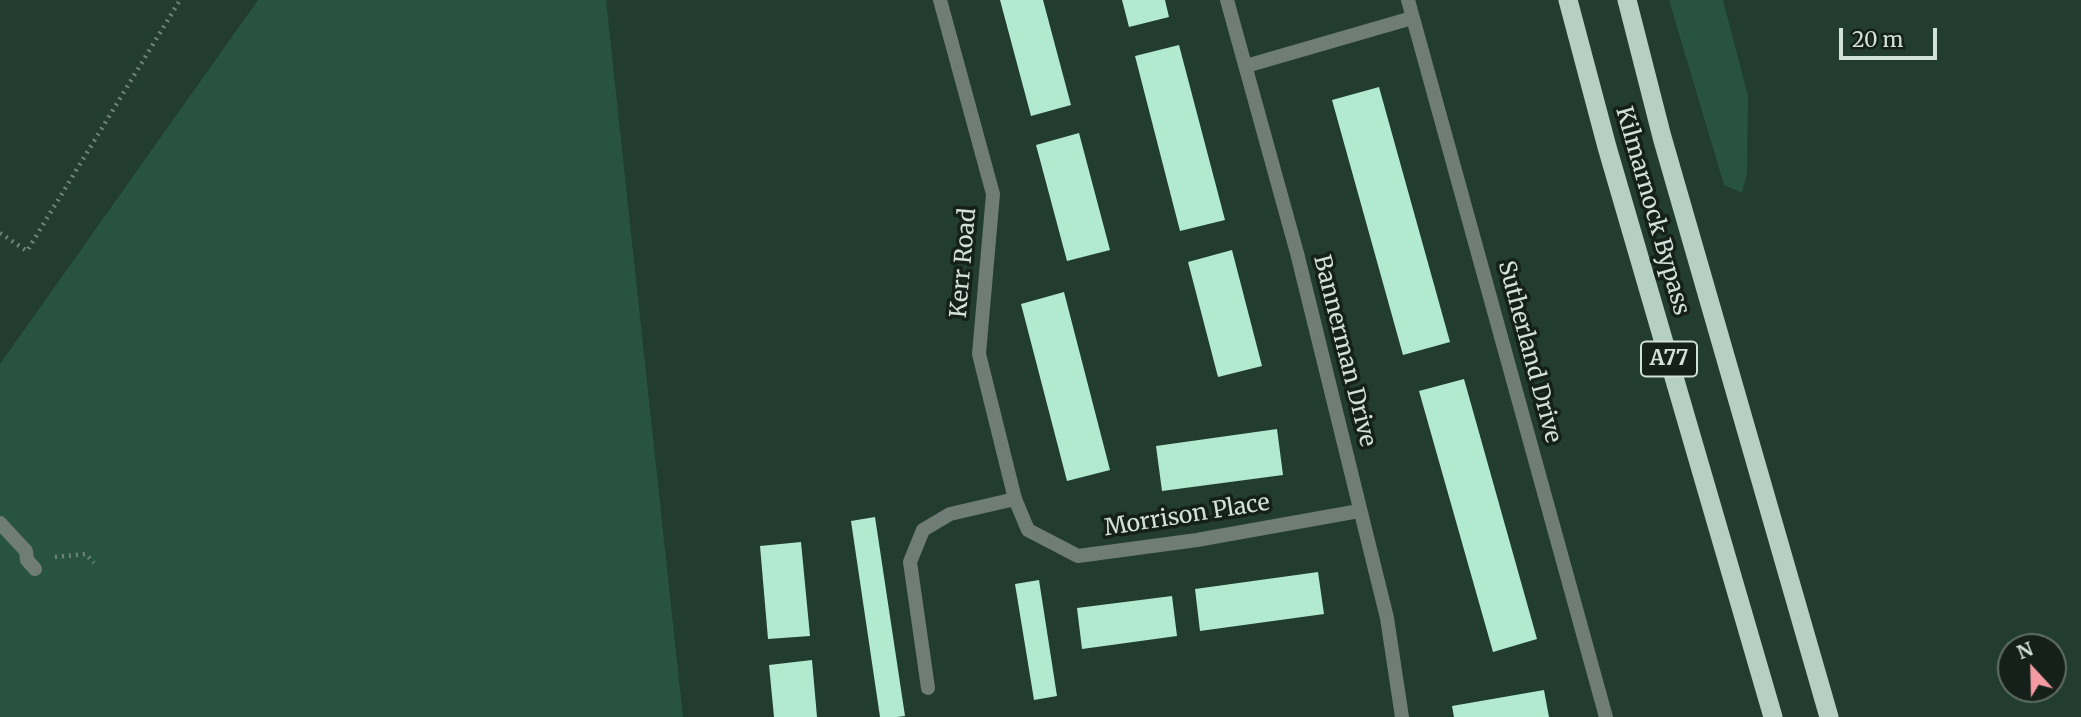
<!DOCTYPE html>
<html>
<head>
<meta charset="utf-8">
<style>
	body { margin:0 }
	#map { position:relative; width:2081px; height:717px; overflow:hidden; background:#223c30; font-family:Merriweather,serif }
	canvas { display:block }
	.north { position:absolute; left:1997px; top:633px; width:70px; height:70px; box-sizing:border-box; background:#15201b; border:2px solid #616d67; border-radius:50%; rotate:338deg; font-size:19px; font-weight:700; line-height:28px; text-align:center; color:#d2e1d9 }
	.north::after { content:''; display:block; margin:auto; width:24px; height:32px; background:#f49aa2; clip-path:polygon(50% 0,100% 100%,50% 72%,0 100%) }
	.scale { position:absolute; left:1839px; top:28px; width:98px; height:32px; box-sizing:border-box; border:4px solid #d2e1d9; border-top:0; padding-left:9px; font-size:21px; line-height:24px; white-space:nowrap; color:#d2e1d9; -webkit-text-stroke:5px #15201b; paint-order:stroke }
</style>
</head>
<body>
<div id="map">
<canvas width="2081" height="717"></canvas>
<div class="north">N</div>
<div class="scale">20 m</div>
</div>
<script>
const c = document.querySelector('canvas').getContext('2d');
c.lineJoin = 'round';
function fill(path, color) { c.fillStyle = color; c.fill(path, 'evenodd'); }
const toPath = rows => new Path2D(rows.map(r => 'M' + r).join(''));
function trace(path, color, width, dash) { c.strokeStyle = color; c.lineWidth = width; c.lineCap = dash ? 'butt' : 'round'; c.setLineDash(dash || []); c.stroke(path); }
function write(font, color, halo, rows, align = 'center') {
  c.font = font + ' Merriweather,serif'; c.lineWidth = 7; c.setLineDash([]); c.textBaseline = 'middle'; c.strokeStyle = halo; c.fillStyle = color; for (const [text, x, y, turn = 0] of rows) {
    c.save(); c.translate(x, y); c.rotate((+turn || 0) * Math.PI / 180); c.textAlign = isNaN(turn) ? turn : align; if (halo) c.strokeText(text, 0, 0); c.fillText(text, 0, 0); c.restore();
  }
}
fill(toPath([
	[258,0,606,0,683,717,0,717,0,364],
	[1669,0,1723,0,1748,96,1747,173,1742,193,1724,185]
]), '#275340');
fill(toPath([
	[1000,0,1043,0,1071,105,1031,116],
	[1122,0,1165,0,1169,17,1129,27],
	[1179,45,1225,220,1180,231,1135,56],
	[1379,87,1450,342,1403,355,1332,100],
	[1079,133,1110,250,1067,261,1036,145],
	[1232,250,1262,366,1218,377,1188,262],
	[1064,292,1110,470,1067,481,1021,304],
	[1464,379,1537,639,1493,652,1419,391],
	[1277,429,1283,475,1162,491,1156,446],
	[875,517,905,716,897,717,880,717,851,521],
	[801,542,810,636,768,639,760,546],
	[1318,572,1324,614,1200,631,1195,589],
	[1039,580,1057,696,1034,700,1015,584],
	[1172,596,1177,636,1082,649,1077,608],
	[812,660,817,717,774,717,769,665],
	[1544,690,1549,717,1454,717,1452,706]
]), '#b1eacf');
trace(toPath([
	[0,233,27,251,180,0],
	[55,557,86,554,94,563]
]), '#6f847a', 4.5, [2, 5]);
trace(toPath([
	[0,523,26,551,27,560,35,569],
	[928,688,910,562,923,530,950,514,1015,499]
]), '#707c76', 14);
trace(toPath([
	[940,0,993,194,979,354,1015,499,1028,530,1078,556,1197,540,1359,511],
	[1227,0,1297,253,1387,618,1402,717],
	[1408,0,1606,717],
	[1246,66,1412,18]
]), '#707c76', 14);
trace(toPath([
	[1568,0,1607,147,1773,717],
	[1627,0,1662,137,1829,717]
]), '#b5d0c2', 19);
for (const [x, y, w] of [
	[1669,359,56]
]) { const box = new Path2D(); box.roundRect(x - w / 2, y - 17.5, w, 35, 5); c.fillStyle = '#15201b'; c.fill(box); trace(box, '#d2e1d9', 2); }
write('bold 21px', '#d2e1d9', null, [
	["A77",1669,359]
]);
write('23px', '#d2e1d9', '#15201b', [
	["Kilmarnock Bypass",1652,211,74],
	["Kerr Road",964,263,-85],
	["Bannerman Drive",1344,351,76],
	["Sutherland Drive",1529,352,75],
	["Morrison Place",1187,516,-9]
]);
</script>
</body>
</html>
